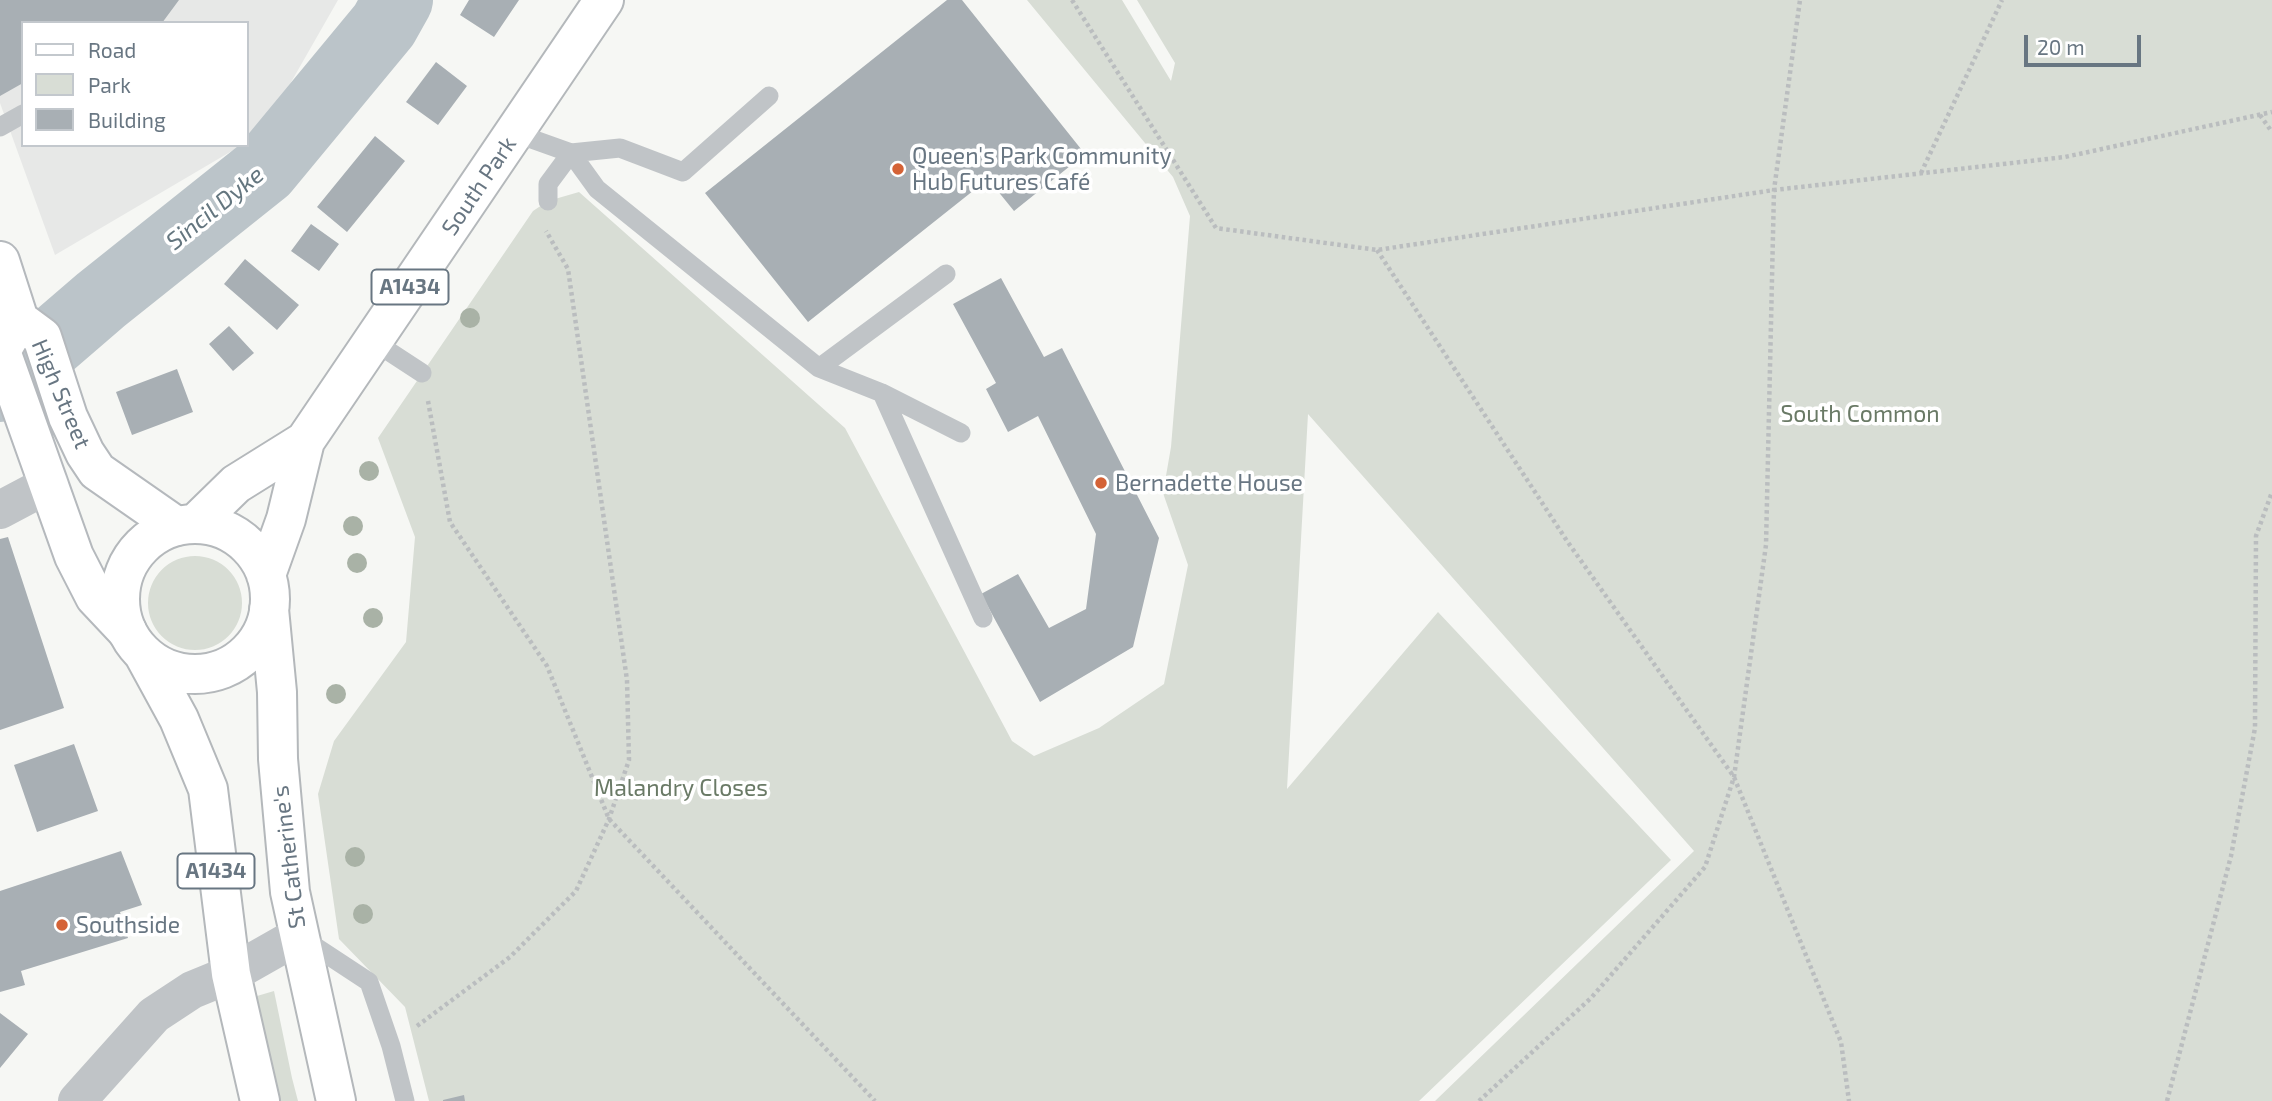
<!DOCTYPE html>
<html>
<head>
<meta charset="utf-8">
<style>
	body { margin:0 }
	#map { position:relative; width:2272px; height:1101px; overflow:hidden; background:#f6f7f4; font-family:"Exo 2",sans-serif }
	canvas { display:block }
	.legend { position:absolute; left:21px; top:21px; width:228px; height:126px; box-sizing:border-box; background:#fff; border:2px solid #c3c8cd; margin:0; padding:9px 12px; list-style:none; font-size:21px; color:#687682 }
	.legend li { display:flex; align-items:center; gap:14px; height:35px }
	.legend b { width:35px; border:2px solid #c3c8cd }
	.scale { position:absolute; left:2024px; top:35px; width:117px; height:32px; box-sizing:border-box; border:4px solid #687682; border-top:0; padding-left:9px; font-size:21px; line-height:24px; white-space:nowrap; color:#687682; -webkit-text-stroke:5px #fff; paint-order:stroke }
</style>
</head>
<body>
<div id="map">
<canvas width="2272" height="1101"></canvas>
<ul class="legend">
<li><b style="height:9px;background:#fff"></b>Road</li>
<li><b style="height:19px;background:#d8ddd5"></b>Park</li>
<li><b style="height:19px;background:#a8afb4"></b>Building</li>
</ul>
<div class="scale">20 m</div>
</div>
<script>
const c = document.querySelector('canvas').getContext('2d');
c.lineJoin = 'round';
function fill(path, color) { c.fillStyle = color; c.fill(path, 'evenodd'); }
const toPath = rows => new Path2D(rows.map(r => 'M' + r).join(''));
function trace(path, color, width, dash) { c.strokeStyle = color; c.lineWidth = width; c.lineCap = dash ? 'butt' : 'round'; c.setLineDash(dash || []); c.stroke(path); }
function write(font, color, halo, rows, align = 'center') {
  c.font = font + ' "Exo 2",sans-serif'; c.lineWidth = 7; c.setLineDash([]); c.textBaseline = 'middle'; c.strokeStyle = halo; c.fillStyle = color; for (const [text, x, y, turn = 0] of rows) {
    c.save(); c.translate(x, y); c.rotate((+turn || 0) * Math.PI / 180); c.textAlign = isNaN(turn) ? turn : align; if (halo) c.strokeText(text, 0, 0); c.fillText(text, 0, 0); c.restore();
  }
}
fill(toPath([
	[0,0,338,0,262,133,247,142,247,23,23,23,23,145,242,145,55,255,0,103]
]), '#e7e8e7');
fill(toPath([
	[1027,0,1122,0,1171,81,1175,63,1137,0,2272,0,2272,1101,1435,1101,1694,851,1308,414,1287,789,1438,612,1671,860,1419,1101,429,1101,405,1007,339,939,318,794,334,741,406,642,415,537,378,438,533,211,548,201,579,192,845,428,1012,741,1034,756,1099,728,1164,684,1188,565,1163,493,1171,447,1190,216,1173,177],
	'148 603a47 47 0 1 1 94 0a47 47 0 1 1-94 0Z',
	[274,991,292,1078,298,1101,279,1101,269,1055,257,996]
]), '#d8ddd5');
trace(toPath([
	[0,387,101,300,264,170,384,25,398,0]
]), '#bbc4c9', 70);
fill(toPath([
	[0,0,179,0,162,23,23,23,23,83,0,96],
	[469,0,519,0,494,37,460,15],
	[947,0,962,0,1085,154,1014,211,988,179,808,322,705,193],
	[436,62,467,86,438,125,406,102],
	[375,136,405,161,347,232,317,207],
	[311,224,339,244,319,271,291,251],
	[245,259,299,305,277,330,224,284],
	[1001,278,1044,357,1062,348,1159,538,1133,647,1040,702,981,594,1018,574,1049,628,1086,609,1096,534,1038,416,1008,432,986,389,996,383,953,304],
	[229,326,254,353,233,371,209,344],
	[177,369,193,412,132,435,116,392],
	[8,537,64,708,0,730,0,539],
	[74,744,98,811,37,832,14,765],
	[121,851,142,905,120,912,128,938,21,971,25,985,0,992,0,891],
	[0,1013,28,1034,0,1068],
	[464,1095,465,1101,443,1101,443,1100]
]), '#a8afb4');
const secondary = toPath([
	[0,261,19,320],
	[19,320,1,351,74,556,95,597,127,631],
	[19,320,42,337,68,417,85,453,97,471,176,526]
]);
const primary = toPath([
	[195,524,236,484,305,441],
	'120 599a75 75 0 1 1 150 0a75 75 0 1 1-150 0Z',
	[266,575,286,519,305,441,604,0],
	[269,609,277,692,278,759,290,892,336,1101],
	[143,653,179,719,208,789,231,974,260,1101]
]);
trace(secondary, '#b5b9bd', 42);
trace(primary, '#b4b8bb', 42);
trace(toPath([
	[1072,0,1216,228,1377,250,1774,190,2065,157,2272,112],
	[2260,115,2272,132],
	[1921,173,2002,0],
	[1377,250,1567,541,1734,777,1841,1042,1849,1101],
	[428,401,450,522,547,666,609,819,875,1101],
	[417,1026,510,957,576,891,609,819,629,760,627,680,568,269,546,231],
	[1479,1101,1591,998,1705,867,1734,777,1766,545,1774,190,1800,0],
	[2167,1101,2231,856,2255,728,2256,536,2272,492]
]), '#babdbf', 4.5, [3.5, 3.5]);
trace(toPath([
	[0,127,23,114],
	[515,133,571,153,620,148,683,172,769,96],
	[571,153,597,189,819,368,882,393,961,433],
	[548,201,548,184,571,153],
	[373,341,422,373],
	[819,368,946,274],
	[882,393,983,618],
	[299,936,369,982,391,1046,405,1101]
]), '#c0c4c7', 19);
trace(toPath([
	[0,510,49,484],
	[77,1101,154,1015,192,990,231,974,298,936]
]), '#c0c4c7', 38);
trace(secondary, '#fff', 38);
trace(primary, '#fff', 38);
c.fillStyle = '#a9b2a6';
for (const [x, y] of [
	[470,318],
	[369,471],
	[353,526],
	[357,563],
	[373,618],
	[336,694],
	[355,857],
	[363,914]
]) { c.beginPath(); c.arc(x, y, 10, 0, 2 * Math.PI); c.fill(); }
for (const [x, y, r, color] of [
	[898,169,7,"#d46236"],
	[1101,483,7,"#d46236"],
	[62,925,7,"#d46236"]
]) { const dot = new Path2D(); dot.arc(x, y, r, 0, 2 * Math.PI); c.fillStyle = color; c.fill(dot); trace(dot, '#fff', 2.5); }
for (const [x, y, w] of [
	[410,287,77],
	[216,871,77]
]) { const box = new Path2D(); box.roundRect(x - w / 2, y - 17.5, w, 35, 5); c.fillStyle = '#fff'; c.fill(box); trace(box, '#687682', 2); }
write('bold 21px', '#687682', null, [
	["A1434",410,287],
	["A1434",216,871]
]);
write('23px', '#687682', '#fff', [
	["Queen's Park Community",912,156],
	["Hub Futures Café",912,182],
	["Bernadette House",1115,483],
	["Southside",76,925]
], 'left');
write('23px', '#687682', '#fff', [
	["South Park",479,186,-56],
	["High Street",61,394,67],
	["St Catherine's",289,857,-97]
]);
write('23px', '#6a7a66', '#fff', [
	["South Common",1860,414],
	["Malandry Closes",681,788]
]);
write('italic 24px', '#64767f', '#fff', [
	["Sincil Dyke",215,208,-39]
]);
</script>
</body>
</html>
